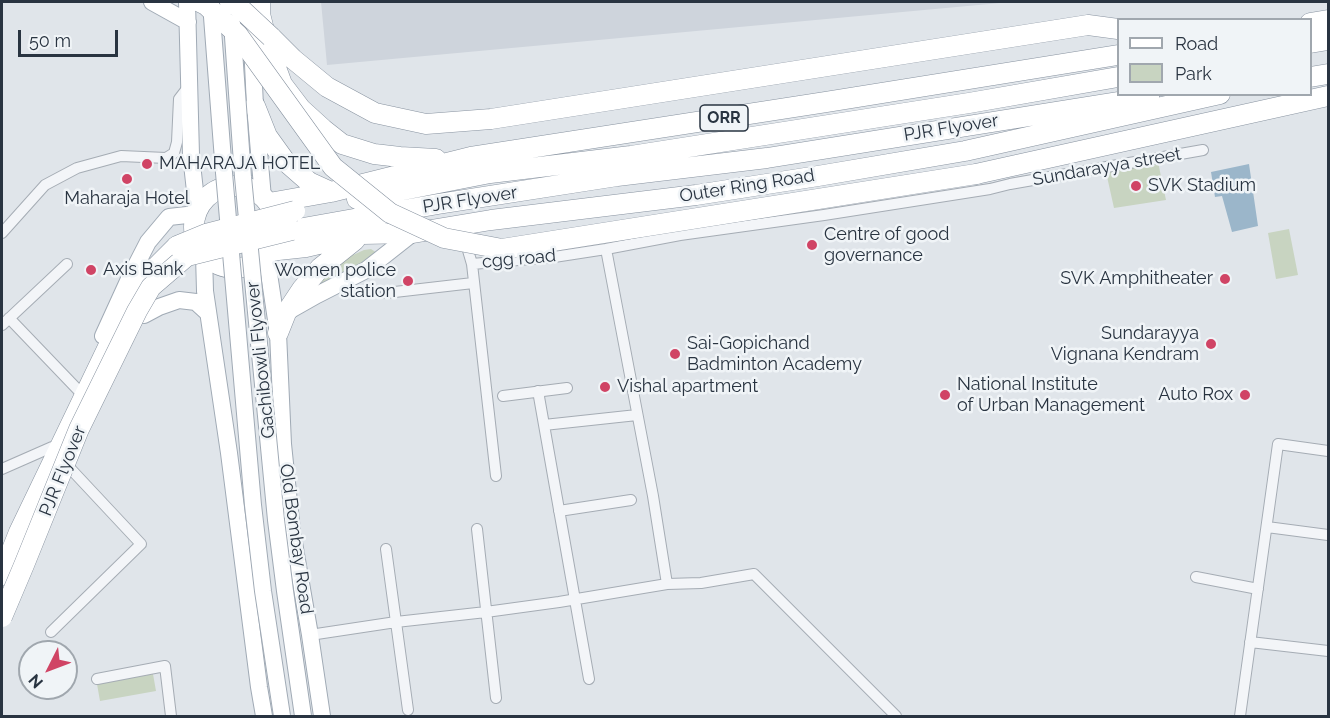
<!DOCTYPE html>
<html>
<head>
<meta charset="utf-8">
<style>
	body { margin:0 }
	#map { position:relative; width:1330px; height:718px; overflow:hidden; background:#e0e5ea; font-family:Raleway,sans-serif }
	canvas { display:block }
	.frame { position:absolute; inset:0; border:3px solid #293441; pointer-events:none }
	.legend { position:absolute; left:1117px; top:18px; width:195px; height:78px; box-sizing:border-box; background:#f0f4f7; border:2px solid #a0a7ae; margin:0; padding:8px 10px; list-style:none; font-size:18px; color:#293441 }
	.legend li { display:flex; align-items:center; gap:12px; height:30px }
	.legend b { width:30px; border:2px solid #a0a7ae }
	.north { position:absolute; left:18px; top:640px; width:60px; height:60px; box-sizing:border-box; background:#f0f4f7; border:2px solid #a0a7ae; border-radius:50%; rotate:228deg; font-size:16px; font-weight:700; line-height:24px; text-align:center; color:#293441 }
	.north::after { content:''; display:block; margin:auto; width:21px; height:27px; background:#d04465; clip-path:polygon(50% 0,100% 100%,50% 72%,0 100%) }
	.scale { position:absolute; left:18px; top:30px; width:100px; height:27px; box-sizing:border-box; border:3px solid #293441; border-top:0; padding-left:8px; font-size:18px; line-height:21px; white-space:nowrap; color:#293441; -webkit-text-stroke:4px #f0f4f7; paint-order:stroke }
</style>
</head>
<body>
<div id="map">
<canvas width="1330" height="718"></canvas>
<div class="frame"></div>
<ul class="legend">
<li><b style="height:8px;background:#fff"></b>Road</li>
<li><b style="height:16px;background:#c8d4c1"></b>Park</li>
</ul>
<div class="north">N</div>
<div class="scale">50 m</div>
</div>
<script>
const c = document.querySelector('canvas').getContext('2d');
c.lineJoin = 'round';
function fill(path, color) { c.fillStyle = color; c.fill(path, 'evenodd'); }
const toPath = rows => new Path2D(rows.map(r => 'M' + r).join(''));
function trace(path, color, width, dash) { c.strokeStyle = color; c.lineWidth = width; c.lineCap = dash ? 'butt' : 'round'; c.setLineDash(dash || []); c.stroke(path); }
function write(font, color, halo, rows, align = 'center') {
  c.font = font + ' Raleway,sans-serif'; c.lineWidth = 5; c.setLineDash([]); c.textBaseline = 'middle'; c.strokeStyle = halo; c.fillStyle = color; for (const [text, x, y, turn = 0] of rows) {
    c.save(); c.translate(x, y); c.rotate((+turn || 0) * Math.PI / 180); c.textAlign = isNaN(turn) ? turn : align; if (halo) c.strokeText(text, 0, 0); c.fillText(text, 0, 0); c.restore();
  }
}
fill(toPath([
	[321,2,1011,2,327,65]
]), '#ced4dc');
fill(toPath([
	[1158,162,1166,200,1114,208,1106,172],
	[1289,229,1298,275,1276,279,1268,233],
	[371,249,383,257,309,290,340,261,364,250],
	[153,674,156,691,100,701,97,684]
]), '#c8d4c1');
fill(toPath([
	[1249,164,1258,226,1232,232,1222,196,1215,197,1211,172]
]), '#9bb6ca');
const minor = toPath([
	[2,233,45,185,77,168,121,156,166,158,174,153,177,142,179,99,189,86],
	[465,240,472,264,554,257,606,249],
	[472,264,496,476],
	[386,293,473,283],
	[9,318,79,391],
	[2,325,67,264],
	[538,391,589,679],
	[503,396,567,388],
	[544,425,637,415],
	[2,469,52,447],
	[559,511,631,500],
	[1267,527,1328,535],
	[477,529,496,698],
	[386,549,408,710],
	[1196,577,1258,589],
	[667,584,653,496,606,249,680,235,824,215,990,189,1010,184,1203,150],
	[51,632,141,544,68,466],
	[310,635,396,622,486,612,559,602,667,584,701,583,754,574,896,716],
	[1250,642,1328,651],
	[97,679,165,666,171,716],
	[1240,716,1278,444,1328,451]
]);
const primary = toPath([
	[152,2,188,22],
	[187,2,191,155,197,209],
	[250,2,255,106,263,198],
	[266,254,278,333,283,444,292,531,310,635,322,716],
	[204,255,205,291,229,453,259,687,264,716],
	[287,312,317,295,366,270,413,233],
	[144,315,159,307,179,300,196,302,208,313],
	[103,336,129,279,148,242,169,217,196,214]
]);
const motorway = toPath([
	[260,2,260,14,268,46,282,84,301,109,323,129,342,144,374,154,400,157,436,159],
	[1310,23,1328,20],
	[271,37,293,59,327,87,375,113,426,124,491,119,1088,25,1118,29],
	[1310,43,1328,40],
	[1310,77,1328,74],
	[255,106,267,136,285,161,309,182,331,192],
	[976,174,1328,96],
	'194 227a41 41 0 1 1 82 0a41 41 0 1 1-82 0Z',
	[357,199,490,173,631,156,969,103,1118,77],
	[269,203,331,192,471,157,826,102,1118,55],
	[292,230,438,204,617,176,767,158,1149,97],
	[269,251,306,247,362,234,413,233,491,220,696,195,818,176,965,151,1220,94],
	[278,333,286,313,302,289,320,268,355,240],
	[2,575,19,532,131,299,149,274,177,246]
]);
trace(minor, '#a5acb4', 12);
trace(primary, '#a0aab5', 18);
trace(motorway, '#8893a0', 21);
trace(minor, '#f3f5f8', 10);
trace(primary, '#fff', 16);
trace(motorway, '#fff', 20);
const primaryBridge = toPath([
	[211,4,224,173,253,505,263,591,282,716],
	[232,23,243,177,276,520,285,591,303,716]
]);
const motorwayBridge = toPath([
	[200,2,206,5,238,35,333,167,390,213,444,238,502,249,976,174],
	[230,2,241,9,271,37],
	[177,246,206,234,295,211],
	[2,617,24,565,79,429,137,311,151,287,187,256,292,230]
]);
trace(primaryBridge, '#a0aab5', 18, []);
trace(motorwayBridge, '#8893a0', 21, []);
trace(primaryBridge, '#fff', 16);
trace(motorwayBridge, '#fff', 20);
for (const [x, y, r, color] of [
	[147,164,6,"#d04465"],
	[127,179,6,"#d04465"],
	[1136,186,6,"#d04465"],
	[812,245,6,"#d04465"],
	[91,270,6,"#d04465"],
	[1225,279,6,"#d04465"],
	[408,281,6,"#d04465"],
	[1211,344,6,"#d04465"],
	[675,354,6,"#d04465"],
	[605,387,6,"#d04465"],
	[945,395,6,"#d04465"],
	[1245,395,6,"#d04465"]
]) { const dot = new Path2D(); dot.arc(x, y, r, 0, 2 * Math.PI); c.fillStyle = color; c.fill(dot); trace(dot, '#f0f4f7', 2); }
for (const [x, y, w] of [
	[724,118,48]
]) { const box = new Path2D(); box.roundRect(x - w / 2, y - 13, w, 26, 4.5); c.fillStyle = '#f0f4f7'; c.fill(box); trace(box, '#293441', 1.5); }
write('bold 16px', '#293441', null, [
	["ORR",724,118]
]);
write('18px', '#293441', '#f0f4f7', [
	["PJR Flyover",951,128,-9],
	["Sundarayya street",1107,167,-10],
	["Outer Ring Road",747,186,-9],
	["PJR Flyover",470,200,-9],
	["cgg road",519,259,-5],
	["Gachibowli Flyover",261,360,-96],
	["PJR Flyover",63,471,-68],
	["Old Bombay Road",296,539,82]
]);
write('18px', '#293441', '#f0f4f7', [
	["MAHARAJA HOTEL",159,164],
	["SVK Stadium",1148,186],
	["Maharaja Hotel",127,199,"center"],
	["Centre of good",824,235],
	["governance",824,256],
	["Axis Bank",103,270],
	["Women police",396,271,"right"],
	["station",396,292,"right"],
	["SVK Amphitheater",1213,279,"right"],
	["Sundarayya",1199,334,"right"],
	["Vignana Kendram",1199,355,"right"],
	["Sai-Gopichand",687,344],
	["Badminton Academy",687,365],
	["National Institute",957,385],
	["of Urban Management",957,406],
	["Vishal apartment",617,387],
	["Auto Rox",1233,395,"right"]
], 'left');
</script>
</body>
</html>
